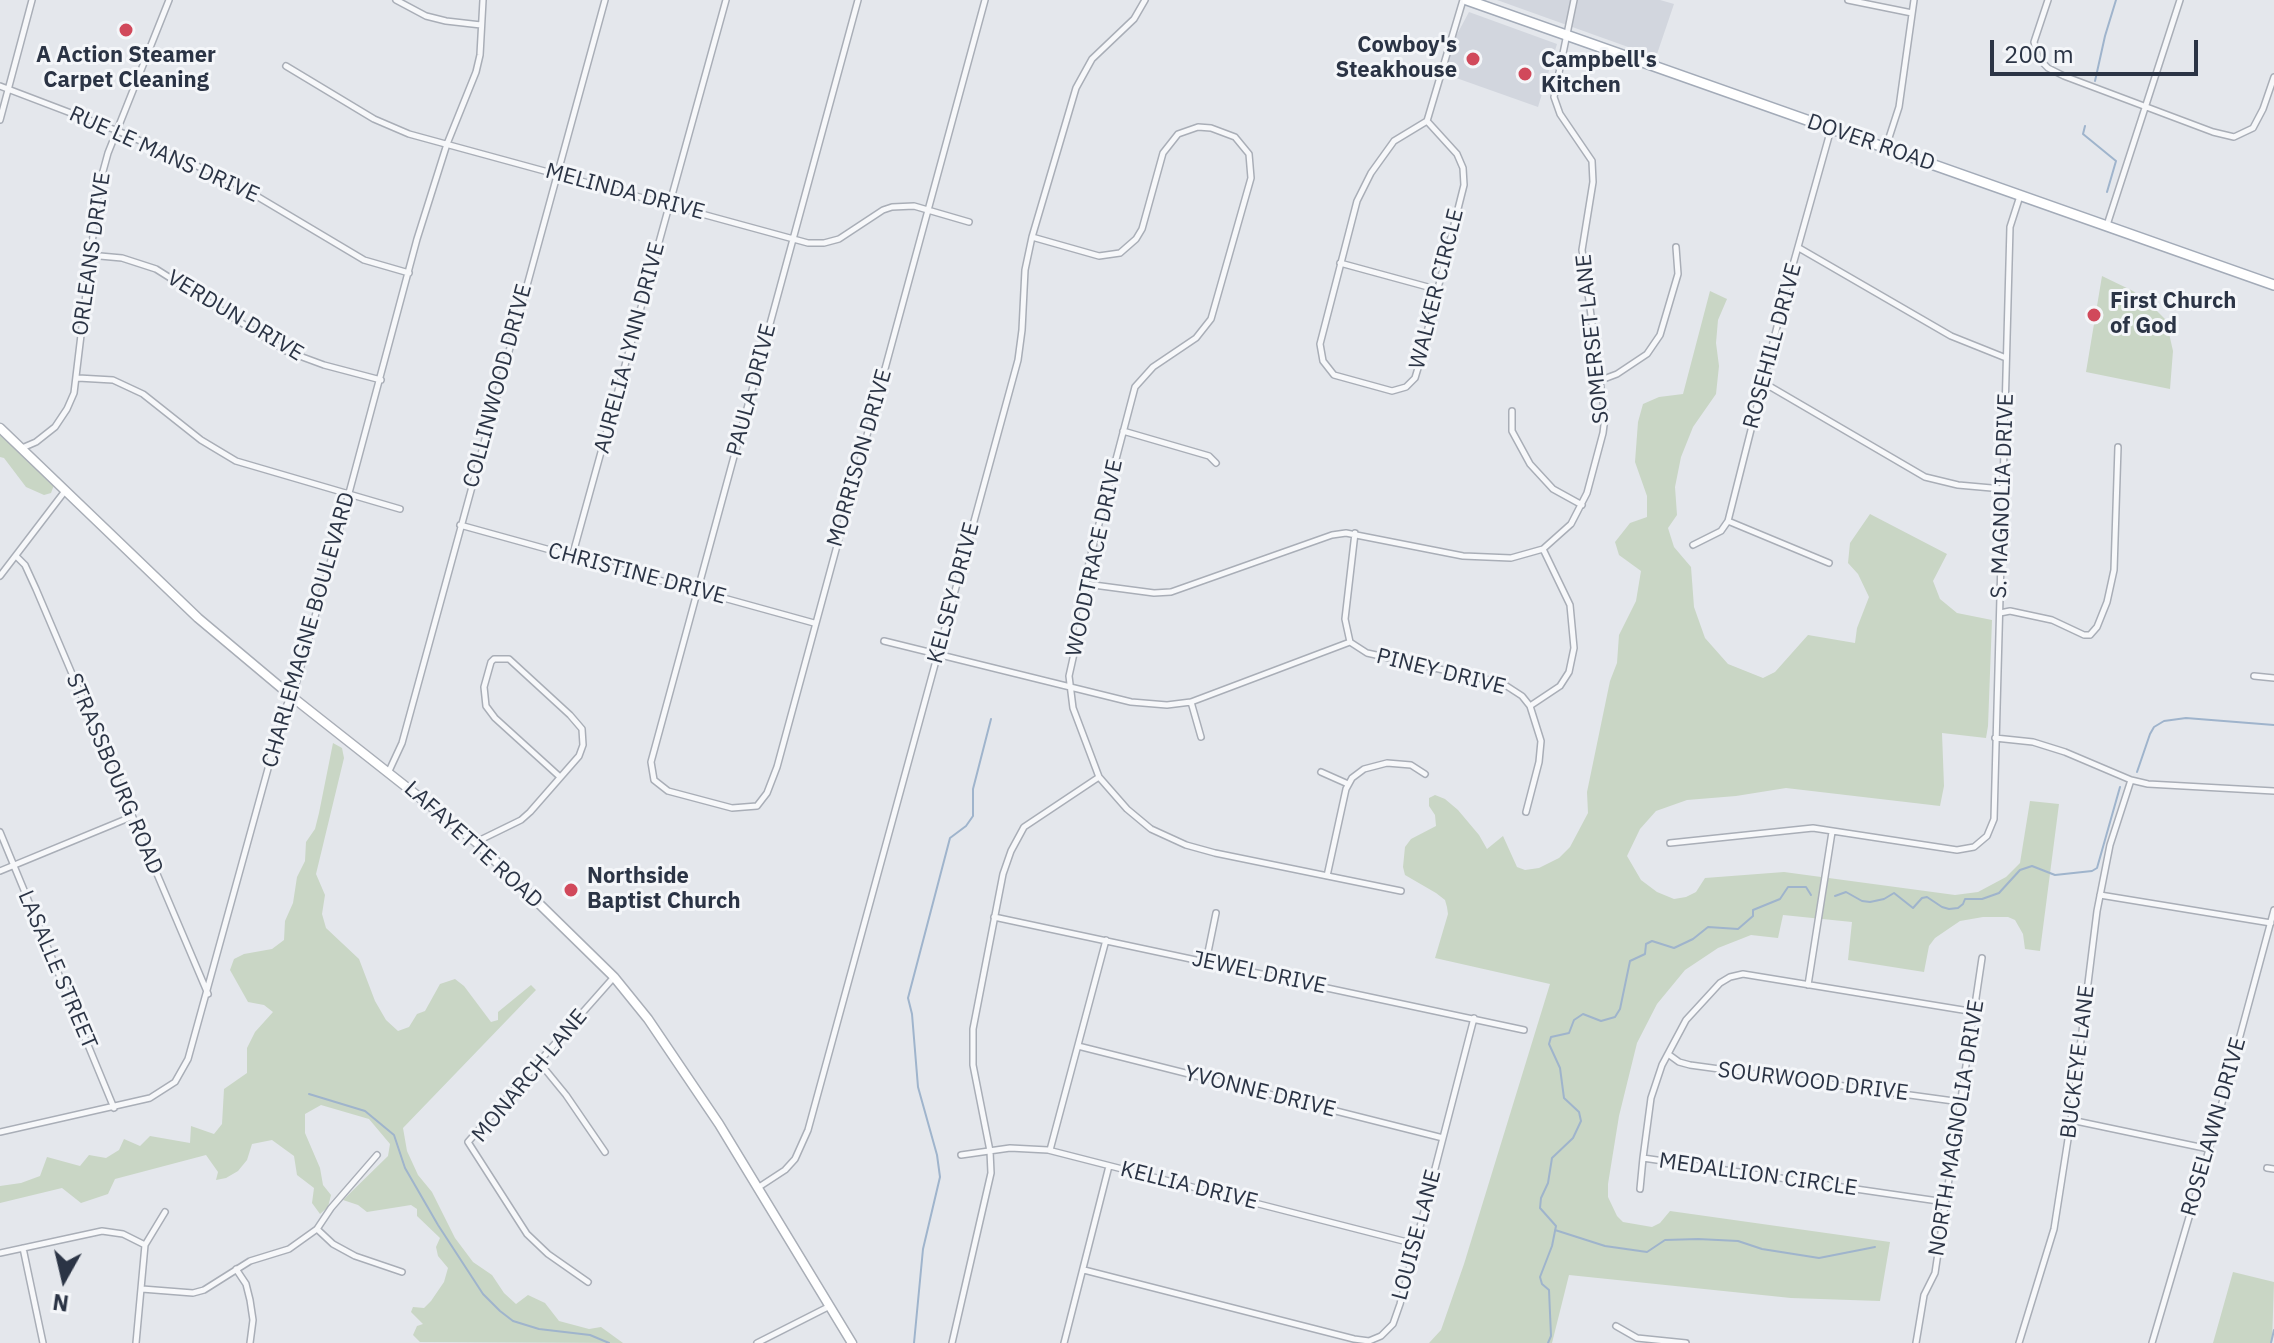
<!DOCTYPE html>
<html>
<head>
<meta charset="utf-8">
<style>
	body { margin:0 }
	#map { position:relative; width:2274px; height:1343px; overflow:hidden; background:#e4e7ec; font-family:"IBM Plex Sans",sans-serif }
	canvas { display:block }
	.north { position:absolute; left:24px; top:1239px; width:80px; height:80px; -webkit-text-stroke:6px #f4f6f9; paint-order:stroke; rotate:188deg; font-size:22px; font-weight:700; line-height:32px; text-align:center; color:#2b3445 }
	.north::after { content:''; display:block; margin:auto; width:28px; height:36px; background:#2b3445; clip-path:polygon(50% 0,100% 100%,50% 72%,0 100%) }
	.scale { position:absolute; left:1990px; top:40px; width:208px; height:36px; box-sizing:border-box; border:4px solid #2b3445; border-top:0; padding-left:10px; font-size:24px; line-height:28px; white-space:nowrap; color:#2b3445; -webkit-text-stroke:6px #f4f6f9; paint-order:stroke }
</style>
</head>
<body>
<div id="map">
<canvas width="2274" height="1343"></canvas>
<div class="north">N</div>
<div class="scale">200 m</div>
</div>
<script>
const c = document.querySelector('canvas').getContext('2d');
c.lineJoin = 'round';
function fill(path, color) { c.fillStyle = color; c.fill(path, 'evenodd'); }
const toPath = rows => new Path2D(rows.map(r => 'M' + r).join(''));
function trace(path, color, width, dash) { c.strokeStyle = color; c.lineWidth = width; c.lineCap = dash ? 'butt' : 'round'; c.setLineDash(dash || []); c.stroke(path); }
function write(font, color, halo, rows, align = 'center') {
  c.font = font + ' "IBM Plex Sans",sans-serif'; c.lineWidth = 6; c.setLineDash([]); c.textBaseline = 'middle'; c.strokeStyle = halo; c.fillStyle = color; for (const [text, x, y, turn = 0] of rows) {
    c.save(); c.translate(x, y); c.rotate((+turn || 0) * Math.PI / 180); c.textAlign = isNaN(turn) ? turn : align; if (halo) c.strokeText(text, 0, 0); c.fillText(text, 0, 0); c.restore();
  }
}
fill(toPath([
	[1497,0,1660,0,1674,4,1656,57],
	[1469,12,1557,44,1538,107,1445,74,1455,38]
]), '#d2d6de');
fill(toPath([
	[2102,276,2133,291,2152,306,2166,320,2173,351,2170,389,2086,372],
	[1710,291,1727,299,1718,320,1716,343,1719,366,1716,394,1693,427,1681,457,1675,487,1677,515,1668,528,1674,547,1691,567,1694,607,1705,638,1728,664,1763,678,1775,672,1808,635,1855,643,1857,628,1869,597,1858,574,1848,563,1850,543,1870,514,1947,554,1933,581,1940,599,1957,613,1992,620,1988,726,1986,738,1942,733,1944,786,1940,806,1786,788,1736,796,1687,800,1656,811,1640,829,1627,856,1641,880,1657,892,1674,899,1686,897,1696,892,1705,878,1784,872,1955,895,1978,892,2006,877,2020,863,2030,801,2059,804,2040,951,2025,949,2023,934,2015,920,2008,917,1983,917,1960,921,1935,938,1929,946,1924,972,1848,960,1852,922,1783,915,1778,938,1751,935,1718,948,1685,970,1657,1004,1637,1043,1619,1116,1608,1184,1608,1197,1617,1216,1623,1222,1652,1227,1660,1223,1670,1211,1890,1242,1880,1301,1791,1298,1569,1275,1552,1343,1429,1343,1441,1330,1464,1264,1550,984,1435,958,1448,914,1447,907,1445,900,1436,893,1405,875,1403,867,1405,847,1411,839,1436,826,1435,815,1429,806,1429,798,1435,795,1445,799,1458,810,1479,835,1487,849,1503,836,1517,867,1525,870,1539,868,1559,858,1570,847,1588,813,1587,792,1610,681,1617,663,1619,635,1636,601,1641,571,1619,555,1615,542,1630,523,1647,517,1647,496,1635,462,1638,422,1643,404,1659,397,1683,394],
	[0,435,45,475,54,485,51,493,44,495,26,487,4,458,0,457],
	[333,743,342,748,344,758,316,874,325,895,322,914,326,928,359,959,375,1001,386,1020,398,1031,409,1027,417,1014,425,1011,440,984,455,979,464,986,491,1022,498,1020,498,1012,531,985,536,990,403,1128,407,1151,418,1175,432,1192,455,1238,473,1262,492,1275,504,1293,516,1304,528,1295,545,1303,559,1321,589,1329,601,1327,623,1343,420,1342,413,1335,417,1326,423,1324,411,1312,413,1307,424,1308,431,1301,444,1282,448,1268,438,1256,436,1247,440,1238,417,1216,417,1209,411,1205,367,1212,358,1205,343,1200,388,1156,390,1144,369,1119,321,1105,305,1114,305,1133,320,1168,323,1185,331,1195,328,1207,320,1214,312,1203,314,1188,297,1175,294,1156,272,1140,252,1144,247,1160,238,1171,226,1178,216,1180,218,1172,206,1155,115,1179,108,1194,81,1203,62,1188,0,1203,0,1186,21,1183,40,1176,47,1157,80,1166,89,1155,106,1158,119,1150,124,1139,140,1146,150,1136,190,1143,191,1126,214,1134,222,1124,224,1089,247,1073,247,1048,255,1032,273,1012,264,1005,248,1002,230,970,234,959,244,954,272,949,284,940,285,921,293,903,297,877,305,861,306,842,315,829,319,813],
	[2233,1272,2274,1282,2272,1343,2213,1343]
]), '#c9d6c5');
trace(toPath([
	[2095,81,2105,36,2116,0],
	[2085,126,2083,134,2116,161,2107,192],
	[2137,772,2150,734,2154,727,2164,721,2186,718,2274,725],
	[1835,896,1846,892,1862,901,1870,902,1884,899,1894,893,1913,908,1922,898,1927,897,1942,907,1949,909,1958,908,1963,904,1965,899,1982,899,1999,893,2020,870,2032,866,2055,875,2092,871,2097,868,2120,787],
	[309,1094,365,1111,394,1135,405,1168,438,1225,483,1294,500,1311,513,1321,539,1329,590,1335,609,1343],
	[1555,1230,1605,1246,1647,1252,1665,1240,1698,1239,1738,1241,1762,1249,1819,1258,1875,1247],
	[914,1343,923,1249,940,1177,937,1155,918,1087,912,1014,908,998,950,838,966,826,973,816,973,789,991,719],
	[1548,1343,1551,1336,1549,1290,1542,1284,1540,1277,1552,1246,1556,1226,1540,1208,1541,1198,1548,1183,1552,1158,1573,1138,1581,1121,1579,1112,1564,1098,1560,1068,1549,1044,1551,1037,1569,1033,1574,1020,1583,1014,1601,1021,1615,1017,1620,1009,1630,961,1645,954,1646,944,1652,941,1674,948,1693,939,1708,927,1738,929,1753,916,1753,910,1780,899,1788,887,1806,887,1811,895],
	[2271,1343,2274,1330]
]), '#9fb4cc', 2);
const minor = toPath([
	[396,0,426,16,446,21,481,25],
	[858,0,651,762,654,780,668,791,732,808,757,806,767,793,777,767,985,0],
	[1848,0,1912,13],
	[2048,0,2034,42,2038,58,2048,68,2064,76,2213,132,2234,137,2253,128,2263,109,2274,77],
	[286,66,374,119,409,134,808,243,824,243,839,239,883,210,892,207,914,206,969,222],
	[0,86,118,131,233,182,364,260,409,273],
	[0,120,32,0],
	[1427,121,1457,154,1463,168,1464,185,1418,368,1415,378,1406,387,1392,391,1334,375,1323,361,1320,344,1357,201,1371,173,1394,141,1427,121,1463,0],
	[1886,147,1899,107,1914,0],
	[2107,225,2180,0],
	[1032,237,1099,256,1120,253,1136,239,1142,229,1163,153,1178,134,1198,127,1211,128,1235,137,1249,154,1251,178,1211,319,1196,338,1153,367,1135,387,1089,562,1082,618,1069,676,1073,708,1099,777,1127,809,1151,829,1186,845,1215,853,1401,891],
	[1799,248,1951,336,2006,358],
	[89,255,122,258,156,269,286,351,324,365,381,380],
	[1340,263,1439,290],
	[78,378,113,380,143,394,201,440,236,461,400,509],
	[1601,380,1617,374,1647,354,1660,335,1678,274,1676,247],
	[1764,383,1925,477,1958,485,2003,489],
	[1512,411,1512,431,1530,464,1553,489,1582,505],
	[1123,431,1209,456,1216,463],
	[22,448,36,442,55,427,67,409,74,393,99,186,108,153,169,0],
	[1728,521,1829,563],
	[460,525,814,623],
	[1355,533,1345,619,1350,642,1367,653,1502,683,1522,696,1530,706,1541,741,1539,762,1526,812],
	[1693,545,1721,531,1728,521,1789,279,1831,129],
	[16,556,25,565,36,589,208,994],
	[572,557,726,0],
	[0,576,65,491],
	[1086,584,1154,593,1171,592,1332,535,1346,533,1463,556,1511,558,1543,549,1571,524,1587,493,1603,433,1605,417,1582,250,1593,182,1592,161,1560,114,1554,97,1574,0],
	[2000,613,2010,611,2052,620,2084,635,2090,635,2097,627,2107,602,2114,570,2118,447],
	[884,641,1131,702,1167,705,1191,702,1350,642],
	[2254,676,2274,678],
	[1191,702,1201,737],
	[1530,706,1560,686,1569,672,1574,648,1570,605,1543,549],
	[1995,738,2033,742,2065,752,2131,780,2148,784,2274,791],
	[389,771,402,743,605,0],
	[1321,772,1348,784],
	[0,832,114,1108],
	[476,842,521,820,530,812,579,756,583,745,582,729,570,715,509,659,494,659,491,662,484,687,486,706,495,718,560,777],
	[1670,843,1813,828,1957,850,1974,847,1987,836,1994,819,2010,227,2020,196],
	[0,871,131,817],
	[1327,876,1346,789,1352,778,1364,769,1387,763,1411,765,1425,774],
	[2100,895,2271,923],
	[994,917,1524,1030],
	[1206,962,1216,913],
	[1808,985,1832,832],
	[1078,1046,1443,1138],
	[1668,1054,1679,1062,1690,1065,1961,1102],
	[539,1062,566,1095,605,1152],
	[2071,1120,2209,1149],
	[0,1132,150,1098,175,1082,188,1059,269,765,285,709,296,684,334,549,417,239,447,144,476,72,480,55,483,0],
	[1050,1150,1106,940],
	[961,1155,1010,1148,1048,1150,1415,1244],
	[2267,1168,2274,1169],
	[759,1187,785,1170,795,1159,808,1130,1018,360,1022,330,1025,270,1032,237,1076,88,1092,59,1134,19,1145,0],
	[1640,1189,1643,1158],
	[1945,1202,1643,1158,1651,1098,1662,1065,1686,1020,1720,983,1730,977,1743,974,1975,1012],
	[317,1229,333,1244,355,1256,402,1272],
	[145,1245,165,1212],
	[23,1248,43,1343],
	[0,1253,102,1231,123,1234,145,1245],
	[236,1269,246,1284,250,1300,253,1320,250,1343],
	[1084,1270,1354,1339,1369,1341,1381,1336,1393,1324,1400,1304,1474,1018],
	[588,1282,548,1254,527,1234,468,1142,614,977],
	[142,1289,193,1293,204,1290,250,1261,289,1249,317,1229,331,1208,377,1155],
	[1616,1326,1637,1338,1686,1343],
	[136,1343,145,1245],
	[757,1343,830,1306],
	[952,1343,991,1173,990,1151,973,1065,973,1029,1003,874,1011,851,1024,827,1099,777],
	[1064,1343,1109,1166],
	[1916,1343,1924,1295,1935,1273,1982,958],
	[2019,1343,2054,1229,2071,1120,2097,911,2110,845,2131,780],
	[2152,1343,2213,1136,2274,910]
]);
const secondary = toPath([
	[0,428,198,618,291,696,476,842,614,977,648,1019,719,1124,852,1343]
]);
const primary = toPath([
	[1467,0,2274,285]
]);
trace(minor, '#a9aeb7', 8);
trace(secondary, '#a9aeb7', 11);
trace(primary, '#a3abb8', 12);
trace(minor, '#f7f8fa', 5);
trace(secondary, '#fff', 8);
trace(primary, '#fff', 9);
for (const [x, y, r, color] of [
	[126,30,8,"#d1495b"],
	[1473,59,8,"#d1495b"],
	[1525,74,8,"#d1495b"],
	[2094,315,8,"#d1495b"],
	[571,890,8,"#d1495b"]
]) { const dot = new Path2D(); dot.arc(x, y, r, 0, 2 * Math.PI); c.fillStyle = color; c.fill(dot); trace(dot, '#f4f6f9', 3); }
write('bold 22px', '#2b3445', '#f4f6f9', [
	["Cowboy's",1457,46,"right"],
	["Steakhouse",1457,71,"right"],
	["A Action Steamer",126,56,"center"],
	["Carpet Cleaning",126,81,"center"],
	["Campbell's",1541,61],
	["Kitchen",1541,86],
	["First Church",2110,302],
	["of God",2110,327],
	["Northside",587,877],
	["Baptist Church",587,902]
], 'left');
write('22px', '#2b3445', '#f4f6f9', [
	["DOVER ROAD",1871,143,19],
	["RUE LE MANS DRIVE",164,155,24],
	["MELINDA DRIVE",625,192,15],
	["ORLEANS DRIVE",92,254,-82],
	["WALKER CIRCLE",1437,289,-76],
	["VERDUN DRIVE",235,316,31],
	["SOMERSET LANE",1593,339,-96],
	["ROSEHILL DRIVE",1773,346,-75],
	["AURELIA LYNN DRIVE",630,348,-75],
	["COLLINWOOD DRIVE",498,386,-75],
	["PAULA DRIVE",752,390,-75],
	["MORRISON DRIVE",860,458,-74],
	["S. MAGNOLIA DRIVE",2003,496,-88],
	["WOODTRACE DRIVE",1095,558,-78],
	["CHRISTINE DRIVE",637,574,15],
	["KELSEY DRIVE",954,593,-75],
	["CHARLEMAGNE BOULEVARD",309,630,-74],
	["PINEY DRIVE",1441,672,14],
	["STRASSBOURG ROAD",114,774,67],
	["LAFAYETTE ROAD",473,845,42],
	["LASALLE STREET",57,970,67],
	["JEWEL DRIVE",1259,973,12],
	["BUCKEYE LANE",2078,1062,-83],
	["MONARCH LANE",530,1076,-50],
	["SOURWOOD DRIVE",1813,1082,7],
	["YVONNE DRIVE",1260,1092,14],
	["ROSELAWN DRIVE",2214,1127,-74],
	["NORTH MAGNOLIA DRIVE",1957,1128,-81],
	["MEDALLION CIRCLE",1758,1175,8],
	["KELLIA DRIVE",1189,1186,14],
	["LOUISE LANE",1417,1235,-75]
]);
</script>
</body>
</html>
